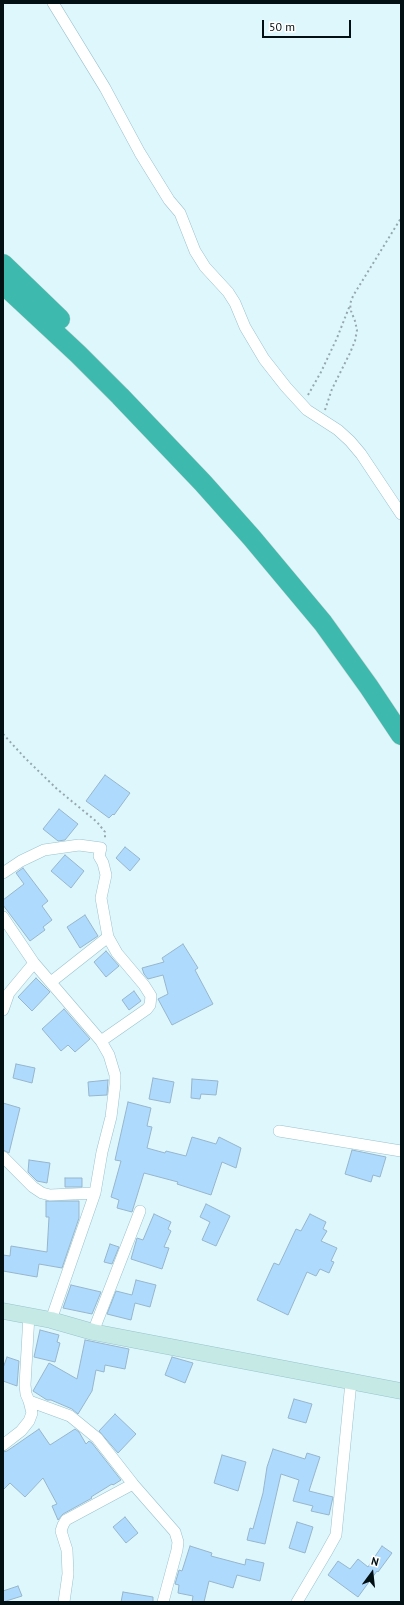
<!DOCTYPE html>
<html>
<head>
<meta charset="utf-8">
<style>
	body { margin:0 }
	#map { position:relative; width:404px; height:1605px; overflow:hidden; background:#def7fd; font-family:"PT Sans",sans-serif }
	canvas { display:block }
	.frame { position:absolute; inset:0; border:4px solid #021013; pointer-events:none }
	.north { position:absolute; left:352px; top:1553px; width:40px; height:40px; -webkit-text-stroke:3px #fff; paint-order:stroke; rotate:15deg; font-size:11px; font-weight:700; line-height:16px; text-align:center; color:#021013 }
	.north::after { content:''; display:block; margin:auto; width:14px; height:18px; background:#021013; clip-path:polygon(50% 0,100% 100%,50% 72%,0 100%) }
	.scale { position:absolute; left:262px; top:20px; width:89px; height:18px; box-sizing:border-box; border:2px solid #021013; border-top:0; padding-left:5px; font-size:12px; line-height:14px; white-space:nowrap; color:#021013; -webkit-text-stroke:3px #fff; paint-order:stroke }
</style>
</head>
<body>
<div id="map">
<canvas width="404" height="1605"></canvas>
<div class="frame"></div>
<div class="north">N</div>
<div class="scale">50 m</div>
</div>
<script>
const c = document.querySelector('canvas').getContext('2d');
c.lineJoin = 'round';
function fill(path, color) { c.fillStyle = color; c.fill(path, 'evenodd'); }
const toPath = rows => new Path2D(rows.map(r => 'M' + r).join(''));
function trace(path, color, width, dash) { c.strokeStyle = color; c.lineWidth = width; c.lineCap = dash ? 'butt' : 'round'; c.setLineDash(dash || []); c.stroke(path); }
const building = toPath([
	[105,775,130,793,114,815,113,814,109,818,86,801,105,775],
	[59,809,78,824,65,840,58,841,43,829,59,809],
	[125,847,140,859,130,871,116,858,125,847],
	[65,855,84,871,71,888,51,871,65,855],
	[23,868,48,901,42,906,52,920,43,927,45,930,30,941,3,905,3,900,24,884,16,873,23,868],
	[85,915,98,936,80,948,67,927,85,915],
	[183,944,198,968,195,970,213,1004,172,1025,158,999,168,994,163,975,148,979,144,974,142,968,164,962,162,958,183,944],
	[106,951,119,966,106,977,94,962,106,951],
	[36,978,50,992,32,1011,18,997,36,978],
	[134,991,141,1001,129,1010,122,1000,134,991],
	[64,1009,90,1039,75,1052,68,1045,61,1051,42,1029,64,1009],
	[16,1064,35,1068,32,1083,13,1078,16,1064],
	[153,1078,174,1082,170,1103,149,1099,153,1078],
	[192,1079,218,1081,216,1095,201,1094,200,1099,191,1098,192,1079],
	[108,1080,107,1095,89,1096,88,1082,108,1080],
	[128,1102,151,1108,147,1126,152,1127,147,1148,165,1153,166,1151,186,1156,192,1137,216,1144,219,1137,241,1148,236,1168,222,1162,211,1195,177,1184,178,1182,144,1173,132,1212,117,1208,119,1200,111,1197,121,1161,115,1160,128,1102],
	[3,1103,20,1108,9,1153,3,1150,3,1103],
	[352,1150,386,1157,380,1177,373,1175,371,1182,345,1174,352,1150],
	[29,1160,50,1163,47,1183,37,1181,28,1172,29,1160],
	[65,1178,82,1178,82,1187,65,1187,65,1178],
	[46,1201,79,1201,79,1218,62,1268,39,1264,37,1277,3,1271,3,1255,10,1256,11,1246,47,1252,49,1217,46,1217,46,1201],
	[206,1204,230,1216,216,1246,202,1240,210,1222,200,1217,206,1204],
	[154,1214,171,1222,168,1229,171,1231,164,1247,169,1248,162,1269,131,1259,137,1238,143,1240,154,1214],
	[310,1214,326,1222,323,1229,327,1231,321,1241,337,1248,331,1261,334,1262,329,1273,320,1269,316,1276,307,1272,288,1315,257,1300,274,1263,279,1265,296,1229,301,1231,310,1214],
	[110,1244,119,1247,112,1264,104,1262,110,1244],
	[136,1280,156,1285,150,1307,135,1303,131,1320,107,1314,116,1291,132,1295,136,1280],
	[71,1285,101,1292,92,1314,63,1308,71,1285],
	[40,1330,59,1335,57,1342,60,1343,55,1362,34,1357,40,1330],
	[85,1340,129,1349,125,1369,105,1365,104,1372,96,1370,92,1391,78,1414,72,1409,51,1400,47,1400,33,1391,49,1363,77,1379,85,1340],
	[7,1357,19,1361,17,1386,3,1381,3,1368,7,1357],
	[172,1357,193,1363,185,1383,165,1375,172,1357],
	[294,1399,312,1404,306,1423,288,1418,294,1399],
	[115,1414,136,1434,118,1453,99,1431,115,1414],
	[39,1429,50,1445,75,1429,79,1432,86,1444,89,1441,92,1443,121,1480,113,1485,112,1484,91,1497,92,1498,63,1514,58,1520,52,1506,57,1504,43,1478,25,1497,10,1483,3,1490,3,1452,7,1451,39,1429],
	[273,1449,305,1459,307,1453,320,1457,309,1491,333,1497,329,1515,311,1511,313,1506,293,1501,299,1480,281,1474,265,1544,247,1540,250,1528,253,1529,263,1493,267,1467,273,1449],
	[222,1455,246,1462,238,1491,214,1483,222,1455],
	[125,1517,138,1533,126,1543,113,1527,125,1517],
	[297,1522,313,1527,305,1553,289,1548,297,1522],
	[190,1546,212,1553,211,1556,245,1565,246,1559,264,1563,260,1581,237,1575,233,1588,209,1581,204,1602,192,1602,193,1596,178,1593,179,1585,175,1584,179,1570,182,1571,190,1546],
	[382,1546,392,1553,378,1572,377,1571,358,1597,328,1575,338,1561,350,1569,358,1559,368,1567,382,1546],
	[18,1586,22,1596,3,1602,3,1591,18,1586],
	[123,1592,153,1597,153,1602,121,1602,123,1592]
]);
fill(building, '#aedbfd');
trace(building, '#97b5cc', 1);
const street = toPath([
	[53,3,105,88,140,153,169,200,180,213,195,251,205,267,228,292,235,303,245,327,264,359,286,387,307,410,338,430,350,441,361,454,401,514],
	[3,873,21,861,44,850,79,845,101,848,99,856,103,863,106,875,101,898,108,937,117,953,144,985,151,996,150,1005,147,1009,101,1041],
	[3,917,34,963,101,1041,109,1055,115,1075,115,1084,111,1117,102,1152,95,1193,51,1320],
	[51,982,108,937],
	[3,1010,9,993,34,963],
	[279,1131,401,1151],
	[3,1157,33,1187,42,1193,50,1195,95,1193],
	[93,1332,140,1211],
	[29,1401,70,1416,97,1438,133,1484,175,1532,178,1542,177,1550,163,1602],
	[3,1445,21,1431,29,1421,32,1413,29,1401,26,1394,25,1385,29,1315,23,1316],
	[64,1602,68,1574,67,1550,61,1531,63,1525,66,1520,133,1484],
	[297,1602,326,1553,336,1535,351,1382]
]);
const secondary = toPath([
	[3,1311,51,1320,93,1332,401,1391]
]);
const highway = toPath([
	[3,264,60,319],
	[3,284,78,354,120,396,203,483,252,538,323,623,369,687,401,735]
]);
trace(street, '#99c2cc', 12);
trace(secondary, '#99c2cc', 17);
trace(highway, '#d7d9d9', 21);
trace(toPath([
	[308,395,321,372,337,338,350,305],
	[325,410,332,389,350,353,355,341,357,330,355,321,351,311,350,304,353,296,401,218],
	[3,734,25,758,57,789,97,822,105,832,105,838]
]), '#94a9ae', 2, [2, 3]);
trace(street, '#fff', 11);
trace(secondary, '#c5eae6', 16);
trace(highway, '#3db9ad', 20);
</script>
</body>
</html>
